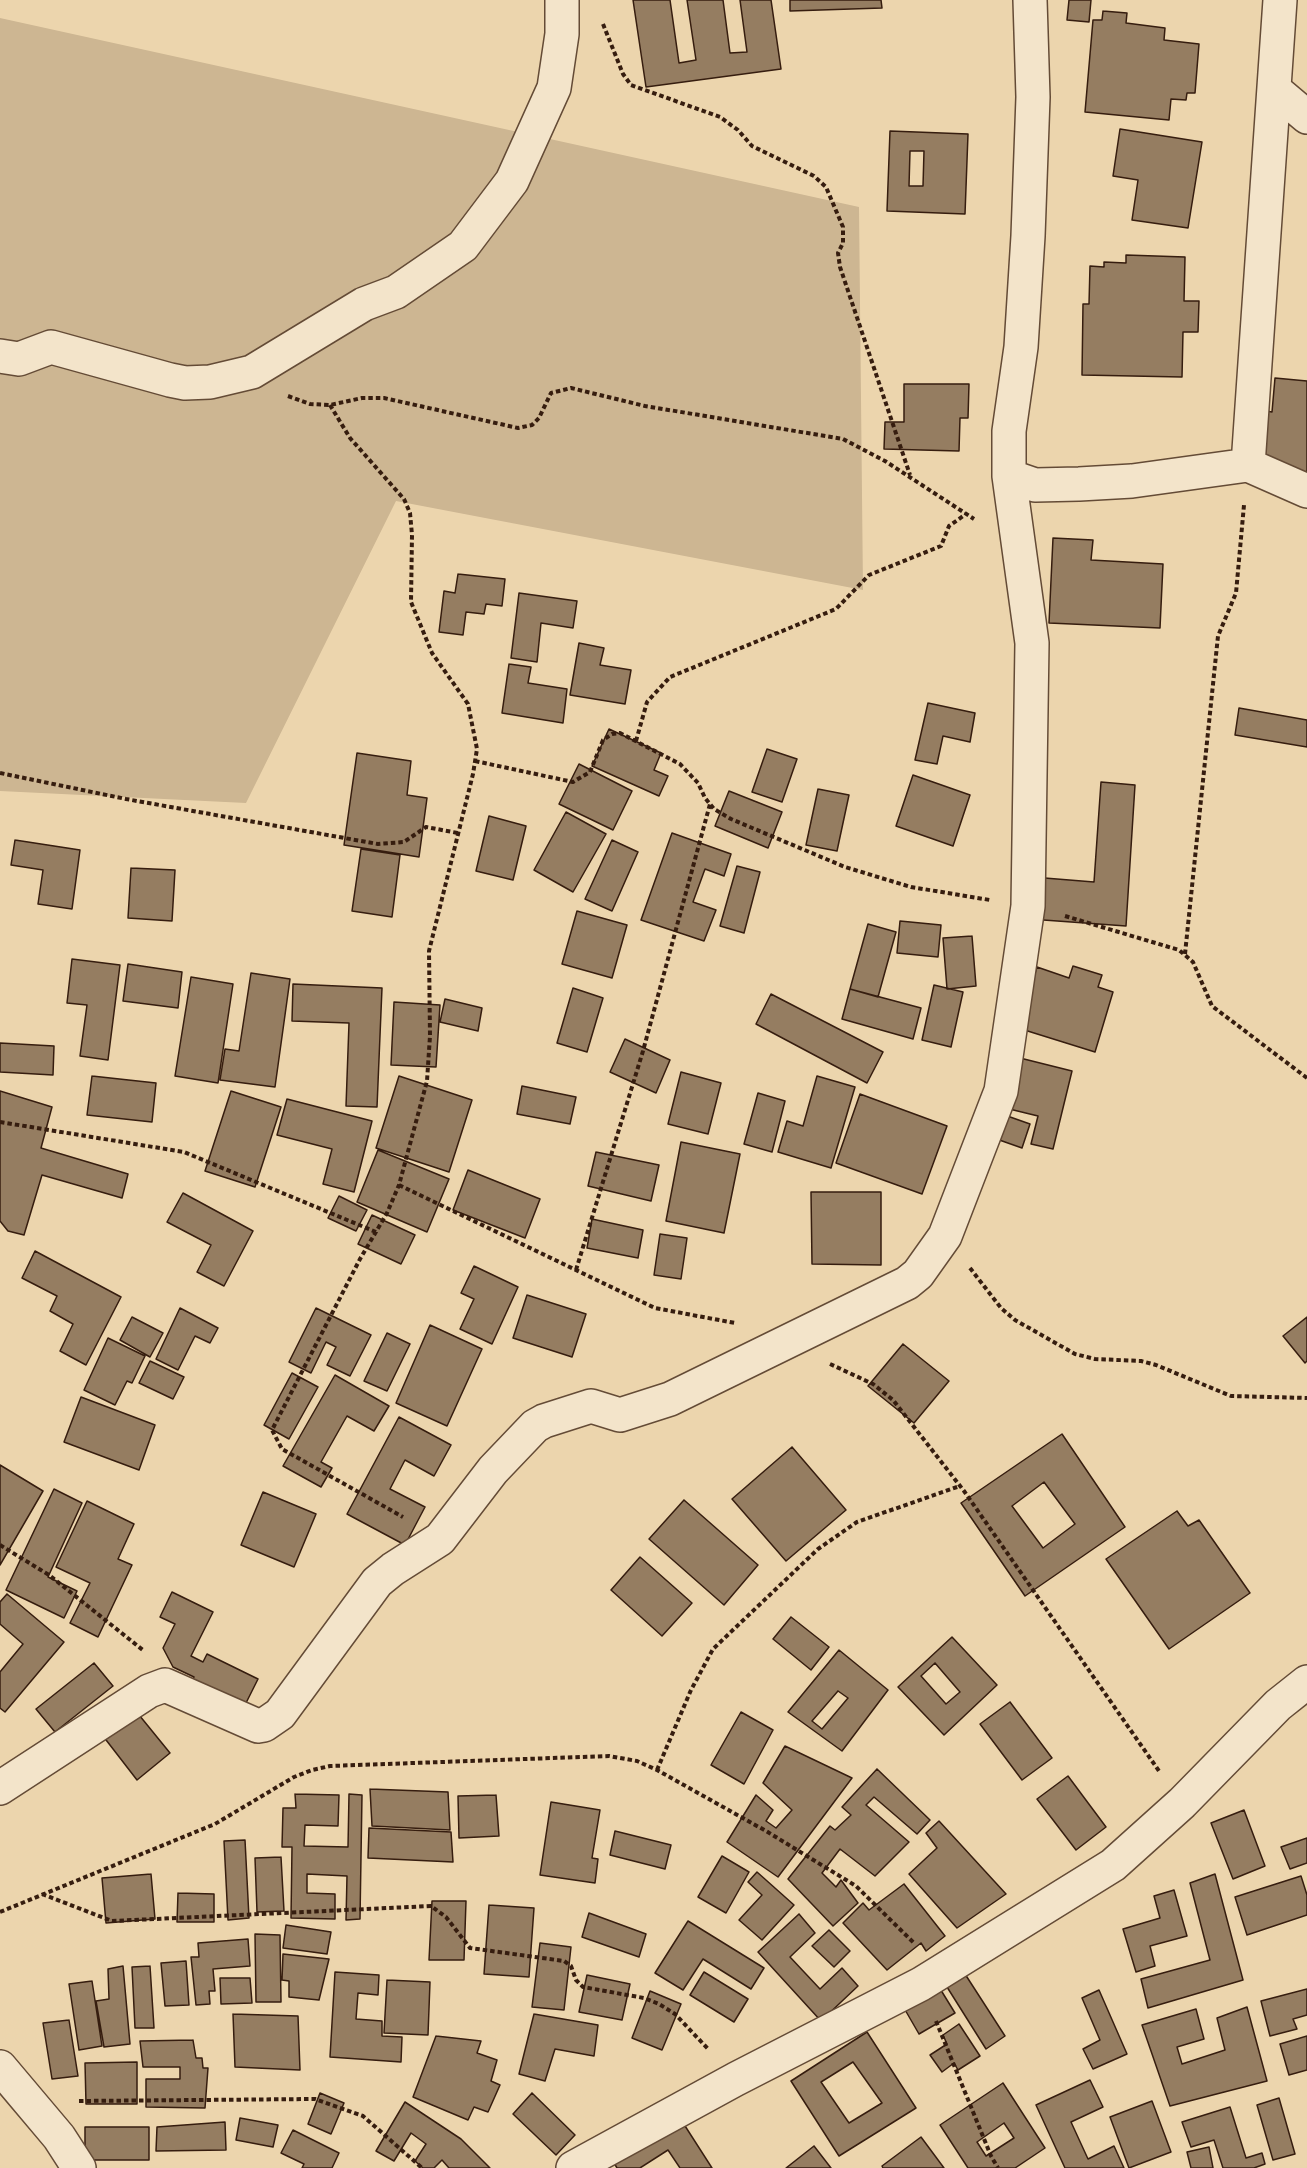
<!DOCTYPE html>
<html>
<head>
<meta charset="utf-8">
<style>
	body { margin:0 }
	canvas { display:block; background:#ecd5ad }
</style>
</head>
<body>
<canvas width="1307" height="2168"></canvas>
<script>
const c = document.querySelector('canvas').getContext('2d');
c.lineJoin = 'round';
function fill(path, color) { c.fillStyle = color; c.fill(path, 'evenodd'); }
const toPath = rows => new Path2D(rows.map(r => 'M' + r).join(''));
function trace(path, color, width, dash) { c.strokeStyle = color; c.lineWidth = width; c.lineCap = dash ? 'butt' : 'round'; c.setLineDash(dash || []); c.stroke(path); }
fill(toPath([
	[0,18,859,207,863,590,396,501,246,803,0,791]
]), '#cdb692');
const building = toPath([
	[633,0,670,0,679,63,696,60,687,0,723,0,730,53,747,52,740,0,771,0,781,69,646,87,633,0],
	[790,0,881,0,882,8,790,11,790,0],
	[1069,0,1091,0,1089,22,1067,20,1069,0],
	[1103,11,1127,13,1126,23,1165,28,1164,40,1199,44,1195,93,1187,93,1186,100,1171,99,1169,120,1085,112,1093,20,1102,20,1103,11],
	[1120,129,1202,142,1188,228,1132,220,1138,180,1113,176,1120,129],
	[890,131,968,134,965,214,887,211,890,131],
	[910,151,924,151,923,186,909,186,910,151],
	[1126,255,1185,257,1184,301,1199,301,1198,332,1183,332,1182,377,1082,375,1083,304,1089,304,1090,266,1104,267,1104,262,1126,263,1126,255],
	[1275,378,1307,381,1307,472,1262,467,1266,411,1272,412,1275,378],
	[904,384,969,384,968,418,960,418,959,451,884,449,885,422,904,422,904,384],
	[1053,538,1093,540,1091,560,1163,564,1160,628,1049,623,1053,538],
	[458,574,505,579,502,606,486,604,484,614,466,612,463,635,439,632,444,591,455,593,458,574],
	[519,593,577,601,573,628,541,623,537,662,511,658,519,593],
	[579,643,604,648,600,665,631,670,625,704,570,695,579,643],
	[509,664,531,667,528,683,567,689,563,723,502,713,509,664],
	[928,703,975,713,970,742,943,736,937,764,915,760,928,703],
	[1239,708,1307,720,1307,747,1235,735,1239,708],
	[609,729,661,753,654,770,668,776,659,796,592,766,609,729],
	[767,749,797,759,782,802,752,792,767,749],
	[357,753,411,761,407,795,427,798,419,857,344,845,357,753],
	[579,764,632,791,613,830,559,804,579,764],
	[913,775,970,795,953,846,896,826,913,775],
	[1101,782,1135,785,1126,926,1016,918,1020,876,1094,882,1101,782],
	[818,789,849,795,837,851,806,845,818,789],
	[729,791,782,812,768,848,715,826,729,791],
	[566,812,606,834,573,892,534,870,566,812],
	[489,816,526,826,513,880,476,871,489,816],
	[672,833,731,854,724,876,705,869,693,902,716,910,704,941,641,920,672,833],
	[15,840,80,850,72,909,38,904,43,870,11,865,15,840],
	[612,840,638,852,612,911,585,899,612,840],
	[361,849,400,855,392,917,352,911,361,849],
	[737,866,760,872,744,933,720,926,737,866],
	[131,868,175,870,172,921,128,918,131,868],
	[577,911,627,925,612,978,562,964,577,911],
	[900,921,941,925,938,957,897,953,900,921],
	[868,924,896,932,878,997,850,989,868,924],
	[972,936,976,986,947,989,943,938,972,936],
	[72,959,120,965,108,1060,80,1056,87,1005,67,1003,72,959],
	[128,964,182,972,178,1008,123,1001,128,964],
	[1073,966,1102,975,1098,987,1113,992,1095,1052,1018,1028,1037,967,1069,978,1073,966],
	[251,973,290,979,275,1087,220,1080,225,1049,239,1051,251,973],
	[191,977,233,984,218,1083,175,1076,191,977],
	[293,984,382,988,377,1107,346,1106,349,1023,292,1021,293,984],
	[934,985,963,992,951,1047,922,1040,934,985],
	[573,988,603,998,587,1052,557,1043,573,988],
	[850,989,921,1008,913,1039,842,1019,850,989],
	[771,994,883,1052,867,1083,756,1024,771,994],
	[445,999,482,1008,478,1031,440,1022,445,999],
	[394,1002,440,1005,436,1067,391,1065,394,1002],
	[625,1039,670,1060,656,1093,610,1072,625,1039],
	[0,1043,54,1046,53,1075,0,1072,0,1043],
	[1008,1055,1072,1071,1053,1149,1031,1144,1038,1116,997,1106,1008,1055],
	[681,1072,721,1083,708,1134,668,1124,681,1072],
	[92,1076,156,1083,152,1122,87,1115,92,1076],
	[399,1076,472,1100,449,1172,376,1148,399,1076],
	[817,1076,855,1087,831,1168,778,1152,787,1121,803,1126,817,1076],
	[522,1086,576,1097,570,1124,517,1114,522,1086],
	[0,1091,52,1107,41,1148,128,1174,122,1198,42,1175,24,1235,8,1231,0,1221,0,1091],
	[231,1091,281,1107,255,1187,205,1171,231,1091],
	[758,1093,785,1101,772,1152,744,1144,758,1093],
	[860,1094,947,1126,922,1194,836,1163,860,1094],
	[287,1099,372,1121,354,1192,323,1184,332,1149,277,1135,287,1099],
	[996,1112,1030,1124,1022,1148,988,1136,996,1112],
	[681,1142,740,1154,724,1233,666,1221,681,1142],
	[378,1150,449,1179,427,1232,357,1202,378,1150],
	[596,1152,659,1165,651,1201,588,1186,596,1152],
	[468,1170,540,1199,525,1238,453,1210,468,1170],
	[811,1192,881,1192,881,1265,812,1264,811,1192],
	[183,1193,253,1231,224,1286,197,1272,211,1245,167,1222,183,1193],
	[339,1196,367,1210,356,1231,328,1218,339,1196],
	[372,1215,415,1235,401,1264,358,1244,372,1215],
	[592,1219,643,1230,638,1258,587,1248,592,1219],
	[660,1234,687,1238,681,1279,654,1275,660,1234],
	[35,1251,121,1297,86,1365,60,1351,73,1324,50,1311,57,1296,22,1278,35,1251],
	[474,1266,518,1287,492,1344,460,1329,474,1299,461,1293,474,1266],
	[527,1295,586,1314,572,1357,513,1338,527,1295],
	[180,1308,218,1328,210,1343,195,1336,178,1370,156,1359,180,1308],
	[316,1308,371,1335,350,1376,327,1365,336,1347,326,1342,311,1373,289,1362,316,1308],
	[132,1317,163,1333,150,1357,120,1340,132,1317],
	[1307,1317,1307,1361,1305,1363,1283,1336,1307,1317],
	[430,1325,482,1349,447,1426,396,1403,430,1325],
	[387,1333,410,1344,387,1391,364,1381,387,1333],
	[108,1338,145,1356,132,1383,127,1381,115,1405,84,1390,108,1338],
	[903,1344,949,1381,914,1423,868,1386,903,1344],
	[150,1361,184,1377,173,1399,139,1383,150,1361],
	[292,1373,318,1387,289,1439,264,1425,292,1373],
	[335,1375,389,1406,374,1431,347,1416,321,1462,332,1468,321,1487,283,1466,335,1375],
	[81,1397,155,1425,139,1470,64,1442,81,1397],
	[399,1417,451,1445,434,1476,405,1460,390,1489,425,1507,405,1545,347,1514,399,1417],
	[1062,1434,1125,1527,1025,1596,961,1503,1062,1434],
	[1044,1482,1075,1524,1043,1548,1012,1506,1044,1482],
	[792,1447,846,1510,786,1561,732,1499,792,1447],
	[0,1465,43,1491,0,1565,0,1465],
	[54,1489,82,1503,48,1577,77,1591,64,1618,6,1590,54,1489],
	[263,1492,316,1514,294,1567,241,1545,263,1492],
	[684,1500,758,1565,724,1605,649,1539,684,1500],
	[87,1501,134,1524,118,1559,132,1565,98,1637,70,1623,90,1583,56,1567,87,1501],
	[1177,1511,1188,1526,1199,1520,1250,1593,1169,1649,1106,1559,1177,1511],
	[640,1557,692,1603,662,1636,611,1590,640,1557],
	[172,1592,213,1612,191,1656,203,1662,207,1654,258,1679,234,1727,182,1701,194,1677,173,1667,163,1648,175,1624,160,1617,172,1592],
	[7,1594,64,1642,5,1712,0,1708,0,1672,23,1644,0,1624,0,1602,7,1594],
	[791,1617,829,1647,811,1670,773,1639,791,1617],
	[952,1637,997,1685,944,1735,898,1687,952,1637],
	[935,1663,960,1692,946,1704,921,1676,935,1663],
	[839,1650,888,1690,842,1751,788,1712,839,1650],
	[838,1691,848,1698,822,1729,812,1721,838,1691],
	[94,1663,113,1686,55,1732,36,1709,94,1663],
	[1010,1702,1052,1758,1022,1780,980,1724,1010,1702],
	[135,1710,170,1753,137,1780,103,1736,135,1710],
	[741,1712,773,1730,744,1784,711,1765,741,1712],
	[785,1746,852,1778,778,1877,727,1842,756,1795,773,1810,766,1821,776,1828,792,1810,763,1783,785,1746],
	[877,1769,930,1820,917,1834,874,1797,866,1805,909,1842,875,1876,840,1849,822,1873,836,1887,841,1880,858,1903,833,1926,788,1879,830,1826,835,1830,851,1815,842,1807,877,1769],
	[1068,1776,1106,1827,1076,1850,1037,1799,1068,1776],
	[370,1789,448,1792,450,1830,372,1826,370,1789],
	[295,1794,339,1795,338,1826,305,1825,304,1846,348,1847,349,1794,362,1795,360,1919,346,1920,347,1876,307,1874,307,1893,335,1894,335,1919,291,1918,292,1847,282,1847,283,1808,296,1808,295,1794],
	[496,1795,499,1836,459,1838,458,1796,496,1795],
	[551,1802,600,1810,592,1858,598,1859,595,1883,540,1875,551,1802],
	[1244,1810,1265,1866,1233,1879,1211,1823,1244,1810],
	[939,1821,1006,1894,957,1928,909,1874,937,1848,926,1833,939,1821],
	[369,1828,451,1832,453,1862,368,1858,369,1828],
	[615,1831,671,1845,665,1869,610,1855,615,1831],
	[1307,1838,1307,1863,1290,1869,1281,1847,1307,1838],
	[245,1840,249,1918,228,1920,224,1841,245,1840],
	[722,1856,749,1872,726,1913,698,1897,722,1856],
	[281,1857,284,1911,257,1912,255,1858,281,1857],
	[757,1872,794,1905,762,1940,739,1920,762,1895,748,1882,757,1872],
	[151,1874,155,1919,106,1923,102,1878,151,1874],
	[1215,1874,1243,1980,1148,2008,1141,1979,1210,1960,1190,1883,1215,1874],
	[1301,1876,1307,1895,1307,1915,1247,1935,1235,1897,1301,1876],
	[904,1884,945,1936,926,1951,921,1943,887,1970,843,1923,863,1903,869,1910,904,1884],
	[1174,1890,1187,1936,1150,1946,1155,1966,1136,1972,1123,1929,1160,1918,1154,1896,1174,1890],
	[178,1893,214,1894,214,1922,177,1922,178,1893],
	[432,1901,466,1901,464,1960,429,1960,432,1901],
	[489,1905,534,1908,529,1977,484,1974,489,1905],
	[589,1913,646,1934,639,1957,582,1937,589,1913],
	[799,1914,815,1933,790,1957,820,1989,842,1968,858,1986,821,2021,758,1952,799,1914],
	[688,1921,764,1968,751,1989,703,1959,683,1990,655,1973,688,1921],
	[286,1925,331,1932,327,1954,283,1948,286,1925],
	[829,1930,850,1951,834,1967,812,1946,829,1930],
	[255,1934,280,1935,281,2002,256,2002,255,1934],
	[248,1939,250,1966,213,1969,215,1991,209,1991,210,2004,196,2005,191,1957,199,1957,198,1943,248,1939],
	[540,1943,571,1947,564,2010,532,2007,540,1943],
	[283,1954,329,1959,319,2000,289,1997,289,1981,282,1980,283,1954],
	[186,1961,189,2005,165,2006,161,1963,186,1961],
	[123,1966,130,2044,104,2047,96,2001,109,1999,108,1969,123,1966],
	[150,1966,154,2028,135,2028,132,1967,150,1966],
	[335,1972,379,1975,378,1995,358,1993,356,2019,382,2021,382,2036,402,2037,401,2062,330,2057,335,1972],
	[704,1972,748,1999,734,2022,690,1995,704,1972],
	[965,1974,1005,2036,986,2049,947,1987,965,1974],
	[587,1975,630,1984,622,2020,579,2012,587,1975],
	[220,1978,250,1978,252,2003,221,2004,220,1978],
	[387,1980,430,1982,428,2035,384,2033,387,1980],
	[92,1981,102,2046,79,2050,69,1984,92,1981],
	[939,1987,955,2013,919,2034,904,2008,939,1987],
	[1307,1989,1307,2015,1293,2019,1297,2029,1270,2036,1261,2001,1307,1989],
	[1099,1990,1127,2054,1093,2069,1083,2049,1100,2040,1082,1998,1099,1990],
	[650,1991,681,2004,662,2050,632,2038,650,1991],
	[1247,2007,1267,2081,1170,2106,1142,2025,1196,2009,1204,2039,1177,2047,1182,2064,1225,2050,1217,2018,1247,2007],
	[233,2014,298,2016,300,2070,235,2067,233,2014],
	[534,2014,598,2025,594,2056,555,2049,545,2081,519,2074,534,2014],
	[69,2020,78,2076,52,2079,43,2023,69,2020],
	[959,2024,980,2056,958,2070,954,2063,942,2072,930,2055,947,2044,943,2035,959,2024],
	[867,2032,916,2108,839,2156,791,2081,867,2032],
	[853,2062,882,2103,849,2123,821,2082,853,2062],
	[436,2036,481,2041,477,2053,497,2060,491,2081,500,2085,488,2112,474,2107,468,2120,413,2097,436,2036],
	[1307,2036,1307,2070,1289,2075,1280,2044,1307,2036],
	[193,2040,196,2058,202,2058,203,2068,208,2068,205,2108,146,2107,146,2079,180,2079,180,2067,143,2067,140,2041,193,2040],
	[137,2062,137,2104,86,2104,85,2063,137,2062],
	[1090,2080,1103,2107,1071,2122,1088,2159,1114,2146,1124,2168,1065,2168,1036,2105,1090,2080],
	[1003,2083,1045,2148,1015,2168,968,2168,940,2125,1003,2083],
	[1004,2123,1014,2138,986,2156,977,2142,1004,2123],
	[320,2093,344,2103,331,2134,308,2124,320,2093],
	[532,2093,575,2135,556,2155,513,2114,532,2093],
	[1279,2098,1295,2154,1273,2160,1257,2105,1279,2098],
	[1152,2101,1171,2152,1129,2168,1110,2117,1152,2101],
	[405,2102,461,2139,490,2168,449,2168,442,2160,434,2168,423,2168,415,2161,426,2144,411,2133,394,2161,376,2151,405,2102],
	[1230,2107,1246,2158,1262,2153,1265,2164,1254,2168,1223,2168,1214,2140,1191,2147,1182,2122,1230,2107],
	[678,2115,712,2168,680,2168,668,2150,640,2168,617,2168,611,2158,678,2115],
	[240,2118,278,2125,273,2147,236,2140,240,2118],
	[225,2122,226,2150,156,2151,157,2127,225,2122],
	[85,2127,149,2127,149,2160,85,2160,85,2127],
	[293,2130,339,2153,332,2168,302,2168,304,2164,281,2153,293,2130],
	[921,2137,944,2168,883,2168,882,2166,921,2137],
	[814,2146,831,2168,786,2168,814,2146],
	[1209,2147,1213,2168,1191,2168,1187,2152,1209,2147]
]);
fill(building, '#957d61');
trace(building, '#361d0f', 1.5);
const minor = toPath([
	[1275,90,1307,117],
	[0,356,19,359,51,347,170,380,185,383,210,382,252,372,364,304,396,292,463,246,512,181,554,88,562,34,562,0],
	[1248,465,1280,0],
	[1009,476,1035,485,1079,484,1132,481,1248,465,1307,491],
	[0,1788,149,1691,165,1685,258,1726,264,1725,280,1714,377,1582,393,1569,440,1539,493,1470,535,1426,544,1421,591,1406,620,1415,670,1399,907,1283,918,1274,945,1236,1001,1091,1028,906,1032,643,1009,476,1009,431,1021,347,1028,236,1033,97,1030,0],
	[0,2067,59,2137,79,2168],
	[573,2168,736,2079,921,1984,1113,1865,1182,1803,1278,1705,1307,1682]
]);
trace(minor, '#644b36', 36);
trace(toPath([
	[603,24,623,74,631,85,720,117,738,130,752,146,814,176,826,187,843,227,843,243,838,253,840,267,910,475],
	[288,396,310,404,330,405,362,398,384,398,518,428,532,425,539,418,551,393,571,388,645,406,843,439,885,461,974,519],
	[330,405,350,438,404,499,410,513,412,535,411,602,432,653,468,704,477,749,473,774,429,951,430,1036,427,1081,399,1185,387,1213,360,1259,272,1430,282,1449,403,1517],
	[636,741,647,702,670,677,836,609,869,575,941,546,949,526,966,514],
	[475,761,573,782,590,772,603,740,612,734,620,733,680,764,698,783,705,798,714,809,731,819,845,867,911,887,990,900],
	[0,773,126,799,378,844,404,842,426,827,458,833],
	[1065,916,1179,950,1193,962,1212,1006,1307,1078],
	[1185,954,1218,636,1236,593,1244,505],
	[0,1122,184,1152,376,1232],
	[399,1185,655,1308,735,1323],
	[970,1268,1001,1308,1015,1320,1075,1354,1095,1359,1141,1361,1156,1365,1231,1396,1307,1398],
	[576,1270,643,1051,710,804],
	[830,1364,873,1384,893,1400,964,1491,1159,1771],
	[0,1545,49,1575,144,1651],
	[657,1770,691,1690,713,1649,818,1549,857,1522,960,1486],
	[42,1894,112,1921,431,1906,446,1917,470,1948,564,1961,571,1966,576,1980,583,1987,644,1998,659,2004,675,2014,709,2050],
	[0,1912,215,1824,294,1777,312,1770,330,1766,609,1756,637,1761,657,1770,766,1831,856,1886,915,1944],
	[936,2021,991,2156,998,2168],
	[79,2101,315,2099,363,2116,422,2168]
]), '#361d0f', 4, [4.5, 3]);
trace(minor, '#f3e4ca', 33);
</script>
</body>
</html>
